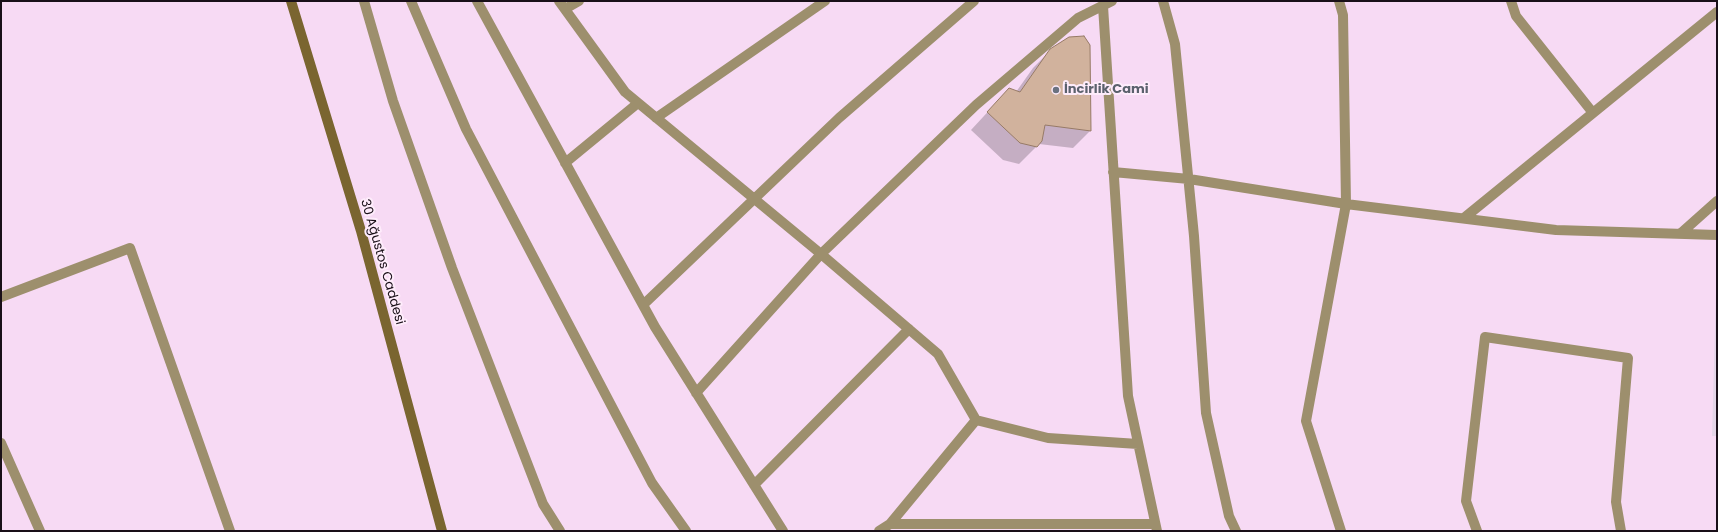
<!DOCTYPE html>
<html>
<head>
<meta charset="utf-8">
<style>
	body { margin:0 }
	#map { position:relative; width:1718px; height:532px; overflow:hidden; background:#f7daf4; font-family:Poppins,sans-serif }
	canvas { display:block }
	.frame { position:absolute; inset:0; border:2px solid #190f18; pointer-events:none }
</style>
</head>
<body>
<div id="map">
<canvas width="1718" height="532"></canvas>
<div class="frame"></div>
</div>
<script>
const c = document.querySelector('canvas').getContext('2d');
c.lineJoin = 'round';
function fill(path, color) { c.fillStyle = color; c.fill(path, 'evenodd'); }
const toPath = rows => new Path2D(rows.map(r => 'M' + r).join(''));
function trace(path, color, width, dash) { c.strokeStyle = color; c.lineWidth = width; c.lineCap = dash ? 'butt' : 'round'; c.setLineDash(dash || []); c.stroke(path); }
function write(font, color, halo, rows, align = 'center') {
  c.font = font + ' Poppins,sans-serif'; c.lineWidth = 4; c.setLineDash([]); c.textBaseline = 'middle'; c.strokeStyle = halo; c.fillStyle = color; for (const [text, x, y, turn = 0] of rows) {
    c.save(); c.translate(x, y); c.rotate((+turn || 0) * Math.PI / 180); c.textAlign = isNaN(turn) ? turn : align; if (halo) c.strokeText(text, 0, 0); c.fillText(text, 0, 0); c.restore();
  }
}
fill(toPath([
	[1717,256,1717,436,1712,436]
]), '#e4d5e8');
fill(toPath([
	[1051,50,1090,131,1073,148,1039,144,1019,164,1003,160,971,130,1009,89,1016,92,1033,68]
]), '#0003');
const building = toPath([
	[1084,36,1090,45,1091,131,1045,125,1042,141,1037,147,1020,143,987,112,1009,88,1020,92,1050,49,1069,37,1084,36]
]);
fill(building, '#d1b29d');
trace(building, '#967a66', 1);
trace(toPath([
	[1,297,130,248,230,531],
	[1,443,40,531]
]), '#9d8f6d', 10);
trace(toPath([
	[364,1,393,101,452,268,543,504,560,531],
	[411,1,466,129,652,483,686,531],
	[477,1,655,327,783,531],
	[559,1,625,92,821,254,976,105,1078,18,1112,1],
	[1163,1,1175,44,1194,236,1206,413,1229,516,1236,531],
	[1339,1,1343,15,1346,204,1306,421,1341,531],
	[1511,1,1516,16,1593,113],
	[1103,6,1128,396,1157,531],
	[565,9,579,1],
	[656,118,825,1],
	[565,163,638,103],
	[1113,172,1189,179,1346,204,1556,230,1717,235],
	[1464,218,1717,12],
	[1680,234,1717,201],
	[643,305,839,118,974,1],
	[696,393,821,254,938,354,976,420],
	[754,485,909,329],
	[890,524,976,420,1048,438,1138,444],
	[879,531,890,524,1155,524],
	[1477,531,1466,501,1485,337,1628,358,1616,502,1621,531]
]), '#9d8f6d', 10);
trace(toPath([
	[291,1,361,231,442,531]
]), '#7a6530', 10);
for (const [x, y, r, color] of [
	[1056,90,4,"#6b7280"]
]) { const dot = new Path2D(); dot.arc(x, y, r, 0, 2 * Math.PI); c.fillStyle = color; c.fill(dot); trace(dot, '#feecfb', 1.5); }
write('bold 13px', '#5b616d', '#feecfb', [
	["İncirlik Cami",1064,90]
], 'left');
write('13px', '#190f18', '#feecfb', [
	["30 Ağustos Caddesi",382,262,74]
]);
</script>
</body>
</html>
